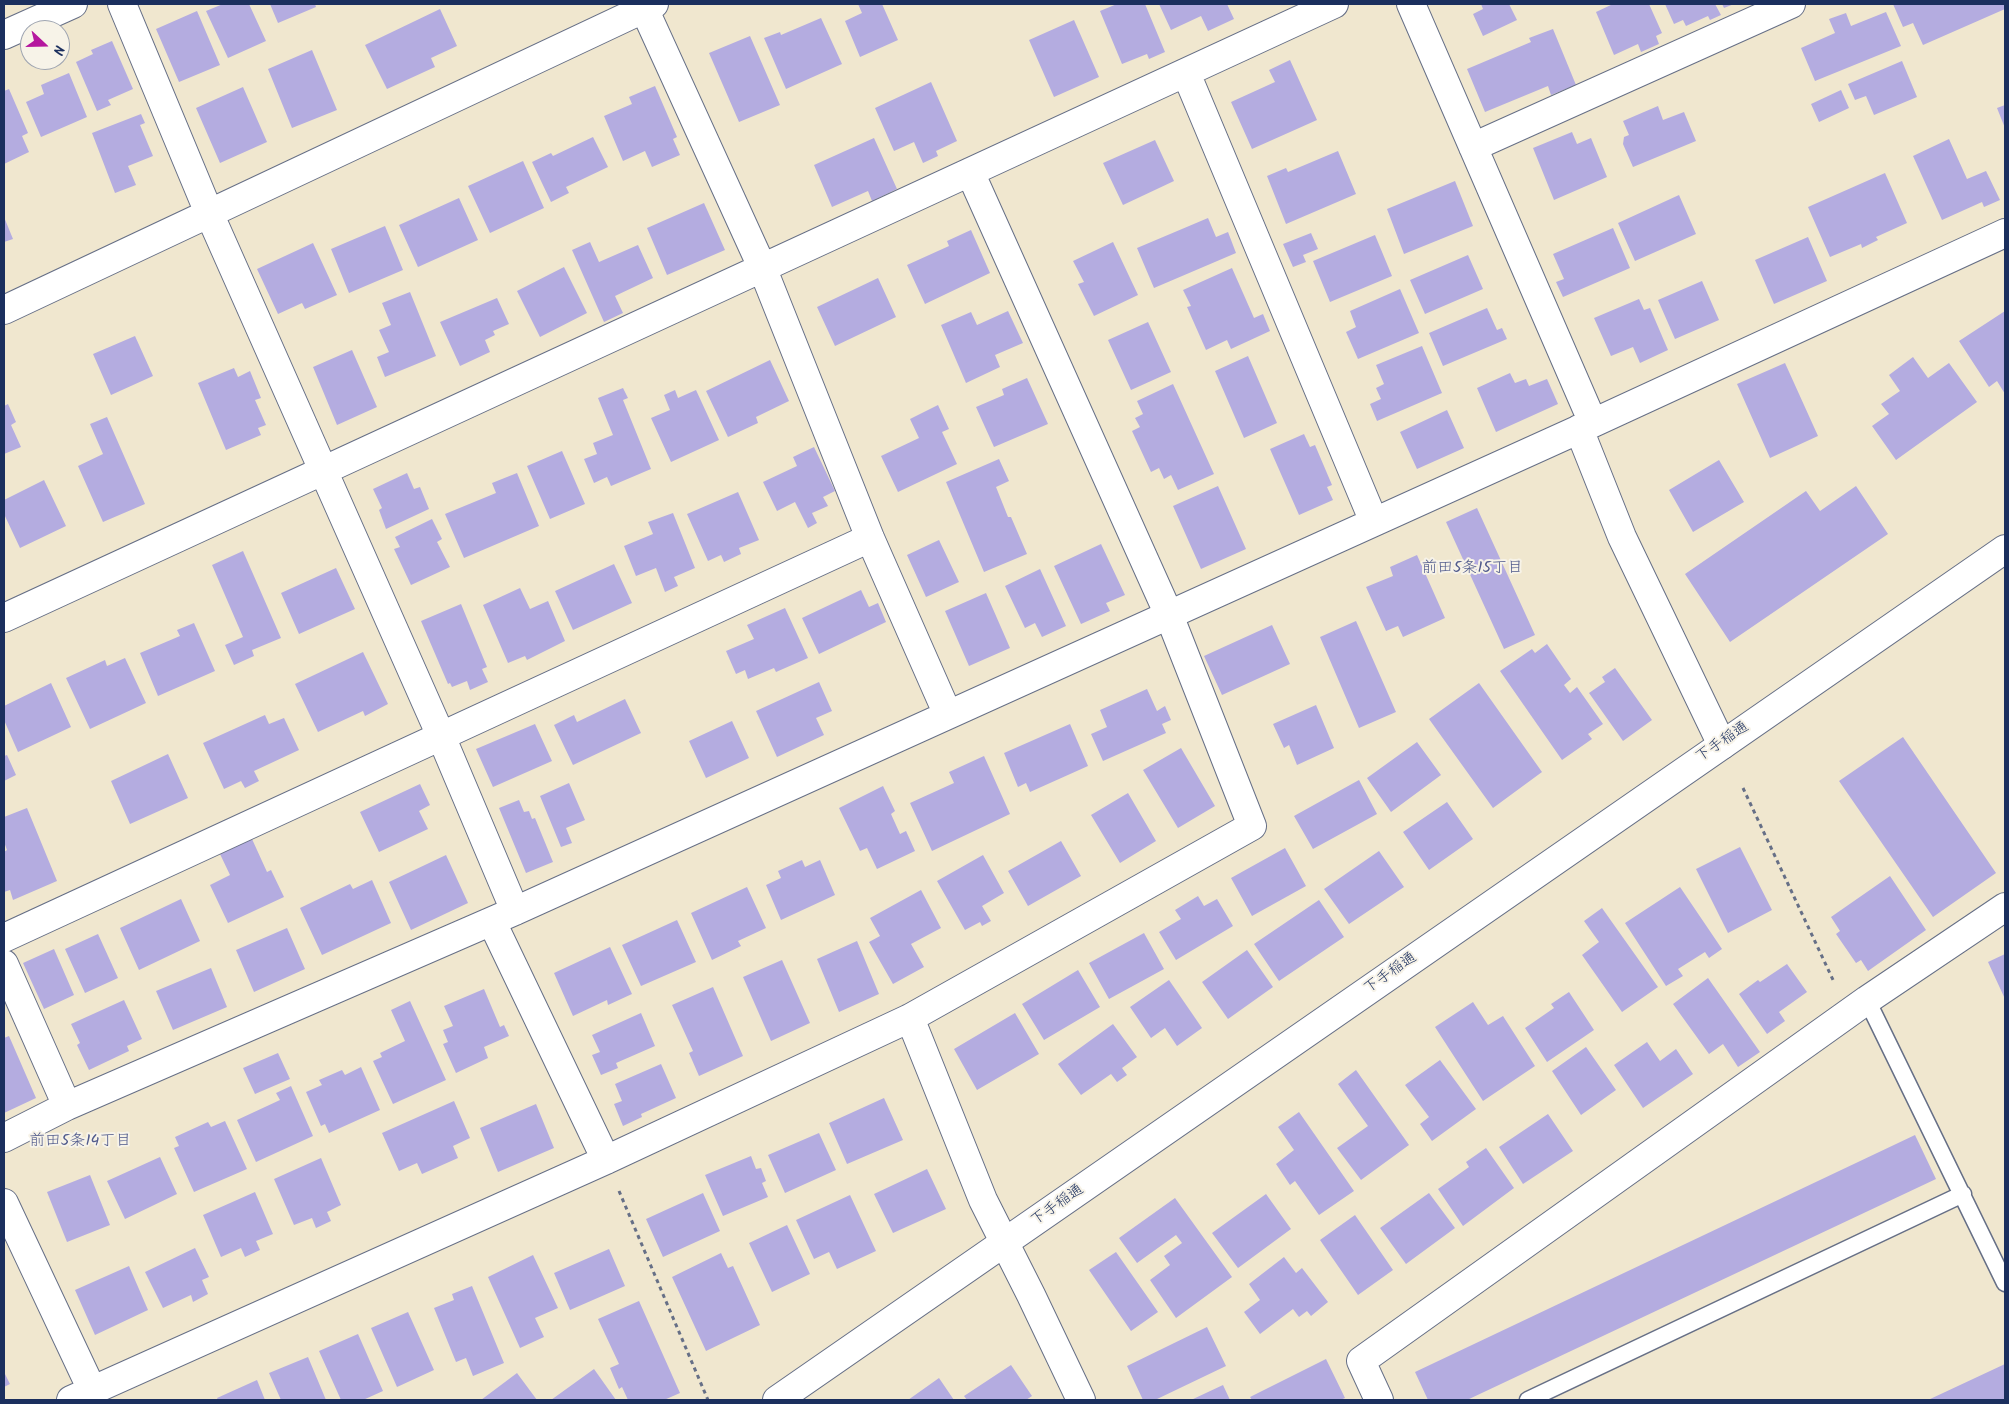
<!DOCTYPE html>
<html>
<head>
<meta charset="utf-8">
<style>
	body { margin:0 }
	#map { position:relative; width:2009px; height:1404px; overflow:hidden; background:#f0e7cf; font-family:Kalam,sans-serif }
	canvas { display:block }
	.frame { position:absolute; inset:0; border:5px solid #1b2f5e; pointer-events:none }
	.north { position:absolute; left:20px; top:20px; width:50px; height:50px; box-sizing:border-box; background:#f7f3e8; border:1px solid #9fa5b1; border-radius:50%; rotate:111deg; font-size:14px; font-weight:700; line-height:20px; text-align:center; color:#1b2f5e }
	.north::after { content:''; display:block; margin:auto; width:18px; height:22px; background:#b5179e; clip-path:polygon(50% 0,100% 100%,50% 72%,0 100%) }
</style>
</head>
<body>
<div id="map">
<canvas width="2009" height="1404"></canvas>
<div class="frame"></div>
<div class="north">N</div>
</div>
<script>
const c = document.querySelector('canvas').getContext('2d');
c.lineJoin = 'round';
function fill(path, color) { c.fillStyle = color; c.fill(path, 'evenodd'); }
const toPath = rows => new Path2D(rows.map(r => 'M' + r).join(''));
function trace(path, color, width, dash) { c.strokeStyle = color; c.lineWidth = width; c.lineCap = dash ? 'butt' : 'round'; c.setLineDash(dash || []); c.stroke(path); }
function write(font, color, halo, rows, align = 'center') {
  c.font = font + ' Kalam,"Klee One",sans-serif'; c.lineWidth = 4; c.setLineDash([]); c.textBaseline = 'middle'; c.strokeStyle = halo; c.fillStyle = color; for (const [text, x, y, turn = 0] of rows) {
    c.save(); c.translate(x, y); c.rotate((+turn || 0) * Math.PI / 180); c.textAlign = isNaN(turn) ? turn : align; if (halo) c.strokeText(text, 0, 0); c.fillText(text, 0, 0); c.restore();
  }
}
fill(toPath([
	[223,4,249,4,266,41,228,58,206,11],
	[270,4,315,4,316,7,278,23],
	[858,4,882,4,898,40,860,57,845,21,862,13],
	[1117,4,1145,4,1165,52,1149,59,1147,54,1122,64,1100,11],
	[1159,4,1227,4,1234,19,1208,31,1201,16,1171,30],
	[1481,4,1509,4,1517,20,1483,36,1473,14,1483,9],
	[1613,4,1649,4,1662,33,1656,36,1659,44,1641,52,1638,44,1614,55,1596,12],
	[1665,4,1715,4,1721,15,1710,20,1708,16,1686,26,1683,20,1674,24],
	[1722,4,1734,4,1724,8],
	[1893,4,2005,4,2005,9,1923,45,1913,23,1903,27],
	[440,9,457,46,431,58,435,67,387,89,365,45],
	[197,11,220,65,179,82,156,29],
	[1886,12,1901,46,1815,81,1801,48,1835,33,1829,19,1846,13,1851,26],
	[821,18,842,64,786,89,764,38,780,32,781,35],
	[1074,20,1099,77,1054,97,1029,40],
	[1553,29,1576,85,1551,95,1548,86,1485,112,1467,69,1531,42,1529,38],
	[750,36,780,105,739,122,709,53],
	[112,41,133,89,108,100,111,105,97,111,76,62,93,54,91,50],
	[312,50,337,110,292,128,268,69],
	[1290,60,1317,120,1252,149,1231,102,1275,82,1269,70],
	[1902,61,1917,97,1874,115,1866,96,1855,100,1848,84],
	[69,73,87,117,41,137,26,102,44,94,41,85],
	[931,82,957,141,936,151,938,156,923,163,914,142,894,151,875,108],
	[655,86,677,137,673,139,680,155,652,167,645,151,623,161,604,116,632,104,629,97],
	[243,87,267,142,220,163,196,108],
	[9,89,28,133,22,136,29,152,4,164,4,91],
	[1841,90,1849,108,1819,122,1811,104],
	[2005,105,2005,128,1997,108],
	[1658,106,1663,120,1684,112,1696,141,1633,167,1623,144,1624,137,1629,135,1623,121],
	[141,114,145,123,140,125,153,156,128,166,136,185,115,193,92,133],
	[1572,132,1577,144,1591,138,1607,177,1554,200,1533,148],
	[593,137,608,167,566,187,569,193,551,202,532,162,551,153,553,156],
	[874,138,897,189,872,201,868,191,832,207,814,165],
	[1949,139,1967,179,1986,171,2000,200,1984,207,1982,202,1942,220,1913,156],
	[1155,140,1174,181,1123,205,1103,163],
	[1338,151,1356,194,1286,224,1267,176,1286,168,1288,172],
	[523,161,544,208,490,233,468,186],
	[1885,173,1907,223,1876,237,1878,240,1862,248,1861,244,1830,257,1808,207],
	[1455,181,1473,226,1404,254,1387,209],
	[1679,195,1696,234,1635,261,1618,223],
	[459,198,478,240,418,267,399,225],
	[704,203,725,250,667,275,647,228],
	[4,217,13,239,4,242],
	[1208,218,1216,237,1228,232,1236,253,1154,288,1137,248],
	[385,226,403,270,349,293,331,249],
	[1613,228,1630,268,1563,297,1556,282,1564,279,1553,254],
	[971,230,990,273,925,304,907,265,949,246,947,241],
	[1311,233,1318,249,1303,255,1306,262,1293,267,1283,244],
	[1375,235,1392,276,1330,302,1313,261],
	[1808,237,1827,281,1774,304,1755,260],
	[590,242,599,262,638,245,653,278,615,296,623,313,604,322,572,250],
	[1113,242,1138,295,1094,316,1078,284,1084,282,1073,261],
	[313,243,337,295,305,309,302,303,278,314,257,269],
	[1468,255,1483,289,1425,314,1410,280],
	[564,267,587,313,540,337,517,291],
	[1232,268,1254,318,1263,314,1270,331,1231,349,1227,340,1206,350,1187,307,1191,306,1183,290],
	[878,278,896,317,835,346,817,307],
	[1702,281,1719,320,1675,339,1658,300],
	[1400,289,1419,333,1358,359,1346,332,1356,327,1350,311],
	[410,292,436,356,385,377,377,357,389,352,379,330,391,325,382,303],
	[497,298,509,324,493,331,495,335,485,340,490,352,460,366,440,322],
	[1639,299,1644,310,1650,308,1668,350,1640,363,1633,347,1611,356,1594,318],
	[1487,308,1497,330,1502,328,1507,339,1443,366,1429,333],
	[1008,311,1023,343,995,355,1000,367,966,383,941,325,971,312,977,325],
	[2005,311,2005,394,1997,381,1989,387,1959,341],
	[1148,322,1171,372,1131,390,1108,340],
	[135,336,153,376,111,395,93,354],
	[1422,346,1442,393,1377,421,1370,404,1381,399,1376,388,1384,384,1376,365],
	[352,350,377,407,337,425,313,367],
	[1248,356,1277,423,1244,438,1215,371],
	[1913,357,1928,378,1949,363,1977,402,1896,460,1872,426,1889,414,1881,404,1900,391,1889,375],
	[770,360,789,401,756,417,758,423,728,437,706,391],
	[1785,363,1818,436,1770,458,1737,384],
	[234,368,238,377,250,371,261,398,255,400,266,425,258,428,261,435,226,450,198,383],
	[1510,373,1515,383,1526,379,1529,386,1547,379,1558,404,1496,432,1477,388],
	[1027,378,1048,424,994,447,976,407,1004,395,1002,389],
	[1173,384,1214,474,1178,490,1171,475,1164,479,1159,468,1151,472,1132,431,1140,427,1135,418,1143,414,1137,401],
	[623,388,628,398,623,400,651,469,611,486,607,477,594,483,584,459,597,454,593,443,613,435,598,398],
	[675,390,678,398,696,390,719,440,671,462,651,418,670,410,664,395],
	[8,404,16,422,11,425,21,447,4,454,4,406],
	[938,405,949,429,942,432,957,464,898,492,881,456,919,438,910,419],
	[1447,410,1464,448,1417,469,1400,432],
	[107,417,145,504,103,522,78,466,103,454,90,424],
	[1304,434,1310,447,1315,445,1332,485,1327,487,1333,500,1299,515,1270,449],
	[814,447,835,491,823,497,828,506,812,513,817,523,808,528,795,502,777,511,763,482,797,466,793,457],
	[562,451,585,504,550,519,527,466],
	[999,459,1009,481,996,487,1008,517,1011,517,1027,554,984,572,946,482],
	[1719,460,1744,502,1693,532,1669,490],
	[407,473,414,489,420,487,429,509,386,529,379,510,382,508,373,489],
	[517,473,539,526,464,558,445,514,496,493,492,483],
	[44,480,66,526,20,548,4,514,4,500],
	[1218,486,1246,549,1201,569,1173,506],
	[1856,486,1888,534,1730,642,1685,574,1806,491,1820,511],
	[738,492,759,540,739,548,741,554,724,562,721,555,708,561,687,514],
	[1477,508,1535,635,1504,649,1446,522],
	[673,513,695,568,674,577,678,586,665,592,656,568,636,576,624,546,653,534,648,522],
	[432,519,442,539,437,542,450,567,411,585,394,549,400,547,395,537],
	[939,540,959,582,926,597,907,555],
	[1101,544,1125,595,1106,603,1110,611,1081,624,1054,566],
	[243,551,281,638,252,650,254,656,234,665,225,645,243,637,212,565],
	[1417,555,1445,618,1403,637,1398,626,1386,631,1366,587,1393,576,1390,567],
	[614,564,632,603,573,630,555,591],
	[336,568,355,609,299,634,281,593],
	[1040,569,1066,626,1042,637,1035,623,1025,628,1005,586],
	[520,588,530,609,548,601,565,641,527,660,525,656,508,663,483,605],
	[861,590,869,607,878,603,886,622,819,654,802,618],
	[986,593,1010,648,969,666,945,611],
	[461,604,487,667,482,669,488,682,470,690,467,681,452,687,450,683,448,684,421,621],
	[785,608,808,658,776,672,774,668,748,679,745,670,736,674,726,651,754,639,747,625],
	[1356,621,1396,712,1359,728,1320,637],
	[194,623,215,671,158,696,140,653,180,636,177,630],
	[1272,625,1290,664,1222,695,1204,656],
	[1547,644,1571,679,1564,685,1570,693,1577,687,1603,724,1588,734,1592,739,1562,760,1500,671,1532,649,1535,653],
	[363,652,388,704,365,716,363,711,318,732,295,684],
	[125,658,146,703,90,729,66,678,105,660,107,666],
	[1615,668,1652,720,1623,741,1589,693,1605,682,1602,677],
	[819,682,832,711,816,718,824,735,777,757,756,711],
	[51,683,71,727,18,752,4,720,4,706],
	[1479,683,1542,772,1493,808,1429,719],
	[1147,689,1157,711,1165,706,1171,720,1162,724,1166,733,1103,761,1091,734,1107,727,1100,710],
	[625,699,641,733,573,765,554,725,574,715,577,722],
	[1316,705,1334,748,1297,765,1289,745,1284,748,1273,724],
	[265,715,269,724,284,718,299,750,254,771,259,781,245,788,241,781,224,789,203,743],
	[732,721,749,758,706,778,689,741],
	[535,724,552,761,493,787,476,749],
	[1070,724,1088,766,1030,792,1026,783,1018,787,1004,753],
	[1903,737,1996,873,1933,917,1839,781],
	[1417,742,1441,775,1391,812,1367,778],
	[1181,748,1215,806,1178,828,1143,770],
	[168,754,188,798,130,824,111,781],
	[7,755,16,775,4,781,4,756],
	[984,756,1010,814,932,851,910,803,954,783,949,772],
	[1359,780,1377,814,1313,849,1294,816],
	[569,783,585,820,566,828,572,843,561,847,540,796],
	[420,784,430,805,419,811,428,829,379,852,360,812],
	[883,786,895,811,891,814,900,834,906,831,915,851,877,869,867,848,860,851,839,808],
	[1128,793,1156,841,1120,863,1091,815],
	[519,800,524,812,529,811,532,819,535,818,553,862,526,873,499,808],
	[1447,802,1473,839,1429,870,1403,832],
	[27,808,57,881,13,900,10,890,4,892,4,852,7,850,4,842,4,817],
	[252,839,267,872,271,870,284,897,228,923,210,885,230,875,220,854],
	[1061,841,1081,876,1028,906,1008,871],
	[1740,847,1772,910,1728,933,1696,869],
	[1285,848,1306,886,1252,916,1231,878],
	[1379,851,1404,887,1349,924,1324,889],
	[446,855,468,903,411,930,389,882],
	[983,855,1004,893,982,906,991,921,982,926,980,922,965,930,937,881],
	[802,860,805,867,820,860,835,895,781,920,766,885,781,878,778,871],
	[1890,876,1926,930,1868,971,1861,960,1856,963,1836,934,1840,931,1831,917],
	[372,880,391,923,322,955,300,908,350,884,353,889],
	[747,887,766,928,738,941,741,946,712,960,691,913],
	[1680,887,1722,949,1709,958,1705,952,1678,969,1683,976,1666,986,1625,923],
	[921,890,941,928,911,944,924,967,893,984,869,942,880,936,870,918],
	[1198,896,1204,906,1217,899,1233,926,1176,960,1159,932,1181,919,1175,910],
	[181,899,200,941,139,970,120,928],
	[1319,900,1344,937,1279,981,1254,944],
	[1602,908,1658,987,1622,1012,1582,955,1599,942,1584,921],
	[677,920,696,962,641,986,622,945],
	[287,928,305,969,254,992,236,950],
	[1144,933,1164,969,1109,999,1089,963],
	[98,934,118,978,85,993,65,949],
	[857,941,879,994,839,1012,817,959],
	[610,947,632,994,608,1005,607,1000,573,1016,554,973],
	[54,949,74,995,44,1009,23,963],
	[1247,950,1273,987,1228,1019,1202,982],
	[2005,954,2005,999,1988,962],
	[782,960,810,1023,771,1041,743,977],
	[1787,964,1807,992,1779,1012,1785,1021,1767,1034,1739,994,1758,980,1760,982],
	[211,968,227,1007,173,1030,156,991],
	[1078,970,1100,1007,1044,1040,1022,1004],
	[1708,978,1760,1052,1738,1067,1723,1044,1709,1054,1673,1004],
	[1169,980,1202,1028,1177,1046,1165,1028,1151,1038,1130,1007],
	[713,987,743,1056,699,1076,689,1053,693,1051,672,1005],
	[484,989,500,1027,504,1025,509,1036,484,1047,488,1058,456,1073,443,1044,448,1042,443,1030,453,1026,444,1006],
	[1569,992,1594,1030,1547,1062,1525,1028,1554,1008,1551,1004],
	[124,1000,142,1039,127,1046,129,1051,89,1070,77,1045,80,1043,71,1024],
	[410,1001,446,1080,393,1104,373,1061,382,1057,380,1053,405,1041,391,1010],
	[1473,1002,1488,1025,1503,1016,1535,1066,1483,1101,1435,1027],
	[641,1013,655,1046,616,1063,618,1068,601,1075,592,1055,600,1052,592,1035],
	[1015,1013,1039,1054,977,1090,954,1049],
	[1113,1024,1137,1057,1122,1068,1127,1075,1117,1082,1111,1074,1081,1095,1058,1064],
	[9,1036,36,1098,4,1113,4,1038],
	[1647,1042,1660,1061,1676,1049,1693,1074,1643,1108,1614,1065],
	[1586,1047,1616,1090,1581,1115,1552,1071],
	[278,1053,290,1079,255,1094,243,1068],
	[1440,1060,1476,1109,1432,1141,1420,1124,1429,1117,1405,1085],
	[661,1064,676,1098,641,1114,642,1117,623,1126,614,1104,622,1101,615,1084],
	[361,1067,380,1110,329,1133,325,1124,321,1126,306,1092,322,1085,319,1080,342,1070,345,1075],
	[1356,1070,1409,1145,1361,1180,1337,1148,1368,1126,1338,1084],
	[291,1086,313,1136,256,1162,237,1120,280,1100,276,1093],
	[884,1098,903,1140,847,1164,829,1123],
	[454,1101,470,1138,453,1146,458,1158,422,1174,417,1163,399,1171,382,1133],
	[536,1104,554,1148,498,1172,480,1128],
	[1299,1112,1354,1191,1319,1215,1295,1181,1290,1185,1276,1164,1294,1150,1278,1127],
	[1548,1114,1573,1151,1523,1184,1499,1147],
	[225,1121,247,1169,194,1192,174,1148,179,1146,175,1137,208,1122,211,1127],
	[819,1133,836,1170,785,1193,768,1155],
	[1915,1135,1936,1179,1467,1400,1428,1400,1415,1372],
	[1486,1148,1514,1188,1463,1226,1438,1189,1469,1167,1466,1162],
	[751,1156,756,1169,761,1168,766,1181,762,1183,768,1197,723,1216,705,1175],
	[160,1157,177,1194,125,1219,107,1181],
	[321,1158,341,1205,327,1212,331,1221,316,1228,312,1218,294,1225,274,1179],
	[927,1169,946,1209,893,1233,874,1194],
	[90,1175,110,1225,67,1242,47,1192],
	[255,1192,273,1234,256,1241,260,1250,245,1257,241,1248,221,1257,203,1215],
	[703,1193,720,1231,663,1257,646,1219],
	[1429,1193,1455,1228,1406,1264,1380,1228],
	[1266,1194,1291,1229,1238,1268,1212,1233],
	[850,1195,876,1251,837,1269,829,1252,814,1259,796,1220],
	[1175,1198,1232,1277,1176,1318,1150,1280,1170,1265,1164,1256,1182,1243,1176,1235,1137,1263,1119,1238],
	[1355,1215,1393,1270,1358,1295,1320,1240],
	[787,1225,810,1274,772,1292,749,1243],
	[195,1248,209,1277,202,1280,208,1294,193,1302,191,1295,163,1308,145,1272],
	[609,1249,625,1286,570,1310,554,1273],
	[1116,1252,1158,1312,1131,1331,1089,1270],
	[721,1253,728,1268,733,1266,760,1325,706,1351,672,1277],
	[533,1255,558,1308,535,1318,544,1337,520,1348,488,1277],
	[1284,1257,1296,1273,1302,1268,1328,1302,1311,1316,1307,1311,1299,1317,1293,1309,1260,1334,1244,1312,1260,1300,1249,1284],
	[129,1266,148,1310,95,1335,75,1290],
	[472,1286,504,1363,473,1376,466,1358,456,1362,434,1308,454,1300,452,1294],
	[639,1301,680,1393,664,1400,628,1400,622,1387,619,1389,610,1368,619,1364,598,1319],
	[408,1312,434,1370,397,1387,371,1328],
	[1207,1327,1226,1366,1155,1400,1143,1400,1127,1366],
	[358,1334,383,1391,363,1400,341,1400,319,1351],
	[308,1357,326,1400,281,1400,269,1373],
	[1326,1359,1345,1398,1340,1400,1252,1400,1250,1397],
	[2005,1364,2005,1400,1928,1400],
	[1011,1365,1032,1396,1026,1400,967,1400,964,1396],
	[594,1369,616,1400,551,1400],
	[4,1372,10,1384,4,1387],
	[517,1373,537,1400,481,1400],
	[939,1378,954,1400,908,1400],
	[257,1380,265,1400,218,1400,217,1398],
	[1223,1385,1230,1400,1191,1400]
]), '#b4ace0');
const service = toPath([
	[1867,1000,2005,1283],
	[1528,1400,1963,1194]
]);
const minor = toPath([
	[122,4,209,213,441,736,515,911],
	[642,4,762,267,870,538,948,715],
	[1411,4,1593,423],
	[4,35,73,4],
	[1186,73,1374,522],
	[1473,147,1791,4],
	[4,310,654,4],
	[1579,429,1622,537,1722,745],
	[4,618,1334,4],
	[492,922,606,1160],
	[4,938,870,538],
	[4,964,67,1106],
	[910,1018,983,1200,1031,1295,1081,1400],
	[4,1138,67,1106,515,911,1593,423,2005,233],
	[4,1203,92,1390],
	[71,1400,606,1160,910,1018,1252,826,1169,615,970,172],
	[1379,1400,1361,1361,1867,1000,2005,907]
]);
const tertiary = toPath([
	[777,1400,2005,549]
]);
trace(service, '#666f86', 19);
trace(minor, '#666f86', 30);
trace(tertiary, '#666f86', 30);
trace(toPath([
	[1743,788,1834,982],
	[619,1191,708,1400]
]), '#666f86', 3, [4, 4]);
trace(service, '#fff', 16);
trace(minor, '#fff', 28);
trace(tertiary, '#fff', 28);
write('15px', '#1b2f5e', '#f7f3e8', [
	["下手稲通",1723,743,-34],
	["下手稲通",1391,974,-35],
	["下手稲通",1058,1206,-35]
]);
write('16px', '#515b8c', '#f7f3e8', [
	["前田5条15丁目",1472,569],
	["前田5条14丁目",80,1142]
]);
</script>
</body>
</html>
